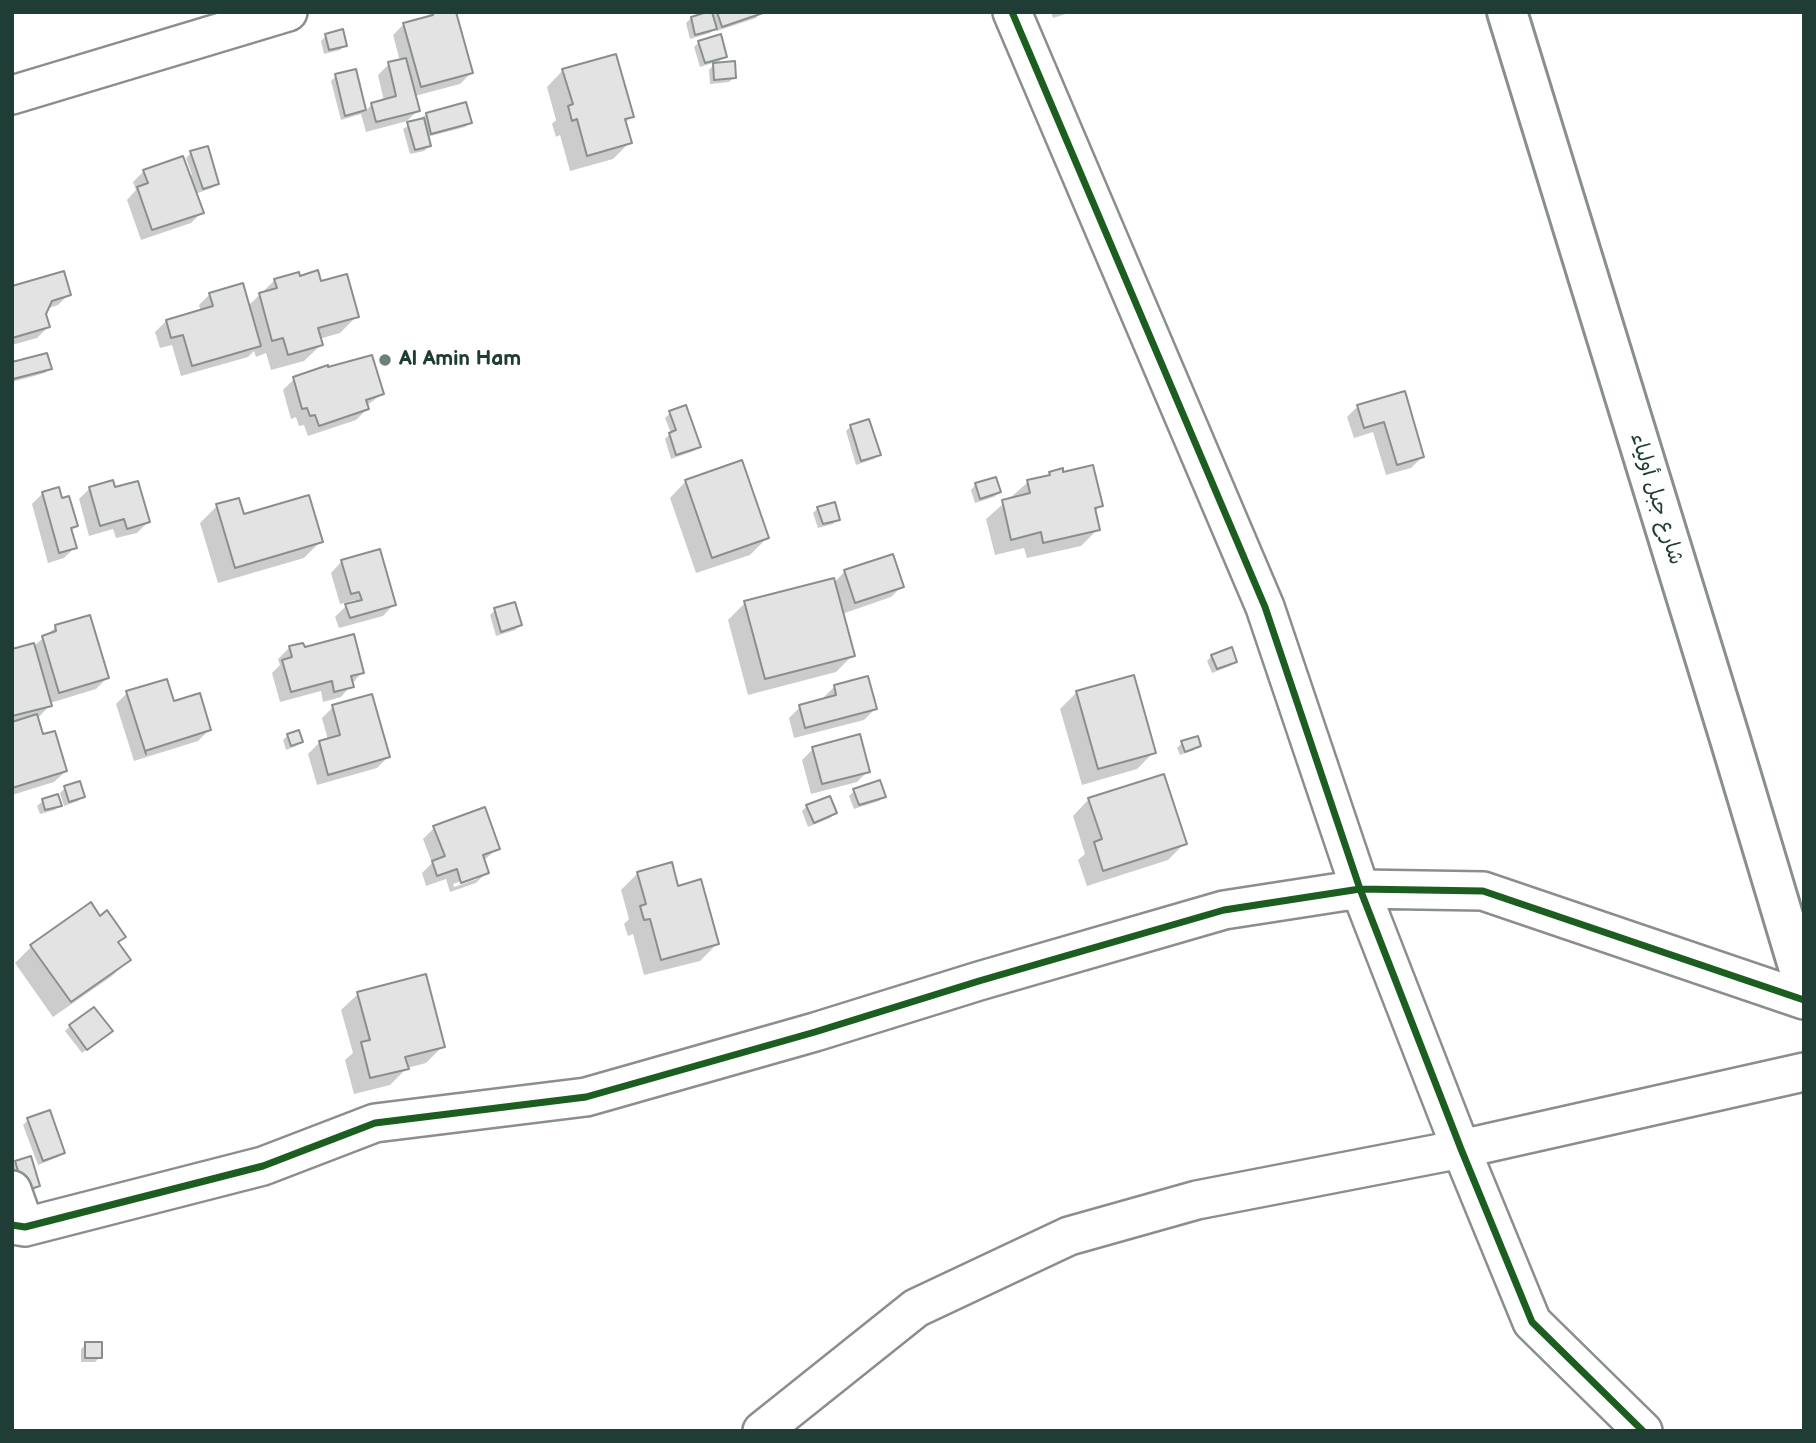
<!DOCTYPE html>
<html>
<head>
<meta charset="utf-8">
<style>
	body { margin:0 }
	#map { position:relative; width:1816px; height:1443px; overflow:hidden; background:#fff; font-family:"Balsamiq Sans",sans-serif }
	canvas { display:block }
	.frame { position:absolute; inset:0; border:14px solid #1f3d34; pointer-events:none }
</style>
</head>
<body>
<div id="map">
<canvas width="1816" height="1443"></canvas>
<div class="frame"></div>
</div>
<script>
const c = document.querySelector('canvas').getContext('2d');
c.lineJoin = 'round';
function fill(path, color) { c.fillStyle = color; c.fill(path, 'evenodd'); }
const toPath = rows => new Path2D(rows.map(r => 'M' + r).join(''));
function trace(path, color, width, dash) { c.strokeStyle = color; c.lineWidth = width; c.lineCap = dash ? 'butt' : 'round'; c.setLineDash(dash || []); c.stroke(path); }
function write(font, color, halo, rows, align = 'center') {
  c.font = font + ' "Balsamiq Sans","Playpen Sans Arabic",sans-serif'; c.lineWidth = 6; c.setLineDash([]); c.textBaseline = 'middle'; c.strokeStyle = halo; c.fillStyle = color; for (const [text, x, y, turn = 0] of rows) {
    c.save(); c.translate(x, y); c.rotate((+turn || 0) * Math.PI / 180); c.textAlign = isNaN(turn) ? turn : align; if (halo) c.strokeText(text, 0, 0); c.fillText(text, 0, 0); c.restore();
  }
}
fill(toPath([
	[432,12,455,12,471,73,460,84,415,96,418,110,407,121,366,132,361,114,341,120,331,81,336,76,354,71,365,112,372,104,384,101,378,75,389,64,400,61,393,35,404,24,425,18],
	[716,12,761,12,756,18,717,31,716,28,710,33,690,39,686,23,691,18,712,16],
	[1051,12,1072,12,1053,18],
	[326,36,345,45,340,50,324,54,321,41],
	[699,42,725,56,716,64,735,77,729,82,710,84,709,70,716,62,700,67,694,47],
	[563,70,632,116,624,124,630,142,613,159,570,171,560,135,556,137,552,124,556,120,547,87],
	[427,114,470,122,465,127,427,137,429,146,424,151,410,154,403,129],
	[191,153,217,183,212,188,195,194,202,212,191,223,141,240,127,200,136,190,133,182,144,171,192,175,186,158],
	[299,278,320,283,357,316,340,333,319,339,321,345,304,361,271,370,266,353,256,357,254,351,248,357,181,376,172,345,160,348,155,332,166,321,201,312,199,305,210,294,248,306,275,280],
	[12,287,69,294,58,305,46,309,44,314,48,327,37,338,12,345],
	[12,363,50,368,45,373,12,382],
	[294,379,382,394,366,406,367,409,356,420,308,436,304,425,299,426,296,417,291,419,283,390],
	[1403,393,1422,457,1411,468,1386,475,1373,432,1354,438,1347,417,1358,406],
	[670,413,699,446,694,451,671,459,665,439,671,433,665,418],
	[851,426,879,454,874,459,856,465,846,431],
	[1050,474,1101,505,1094,513,1098,529,1081,546,1027,558,1024,548,995,555,986,519,1028,482,1045,478],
	[686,481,767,538,750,555,696,573,670,498],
	[976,484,999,492,994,497,975,503,971,490],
	[90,488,114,489,148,522,137,533,116,538,113,529,89,536,79,499],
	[43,493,61,500,76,526,70,532,75,547,64,558,48,563,32,504],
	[217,506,243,517,321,541,304,558,218,583,200,523],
	[818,508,838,519,833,524,818,528,813,513],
	[892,556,902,586,891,597,842,614,853,655,836,672,748,695,728,620,745,603,834,583,844,572],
	[342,561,394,604,383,616,339,628,335,617,346,606,356,603,355,600,340,604,331,573],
	[495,610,520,625,515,630,496,636,490,615],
	[56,627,107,678,96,689,50,703,50,705,37,719,42,737,66,771,54,782,12,795,12,651,34,646],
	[302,645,304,649,362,672,341,697,323,702,321,691,280,702,272,673,280,665,278,659,289,648],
	[1212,656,1235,661,1230,666,1212,673,1207,661],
	[835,686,875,709,864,720,794,738,789,718,800,707,824,700,824,697],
	[1077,692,1154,752,1137,769,1082,785,1060,709],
	[127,693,173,704,209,730,198,741,134,761,116,704],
	[333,707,388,757,377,768,317,785,308,754,319,743,328,740,322,718],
	[288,735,301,741,296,746,286,750,283,740],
	[1182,743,1199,745,1194,750,1180,755,1177,748],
	[813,749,868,771,857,782,811,794,802,760],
	[65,788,83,796,78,801,64,806,60,793],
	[854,791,884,796,879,801,854,809,849,796],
	[1089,799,1185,843,1168,860,1087,886,1078,860,1085,854,1073,816],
	[43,801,60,805,55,810,40,814,37,806],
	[807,806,835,813,830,818,808,827,802,811],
	[434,828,498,848,483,861,487,872,476,883,450,892,446,879,426,886,422,873,432,863,423,839],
	[477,875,477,879,454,887,453,884],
	[638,873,677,888,717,944,700,961,644,975,633,934,628,936,624,924,629,919,621,890],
	[100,918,124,937,117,943,129,959,112,976,53,1017,15,963,32,946],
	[358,994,443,1046,426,1063,407,1068,390,1085,354,1094,345,1060,353,1053,341,1010],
	[70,1026,105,1036,82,1053,65,1031],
	[28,1120,63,1152,58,1157,38,1165,23,1125],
	[16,1162,38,1186,33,1191,19,1195,12,1172,12,1166],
	[86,1344,100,1357,95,1362,81,1362,81,1349]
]), '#0003');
const building = toPath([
	[432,12,456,12,473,73,421,87,403,23,433,15,432,12],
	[707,12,712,12,717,29,695,35,691,17,707,12],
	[717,12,763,12,763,13,722,27,717,12],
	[343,29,347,46,329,50,325,34,343,29],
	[721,34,727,57,705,63,698,41,721,34],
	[616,54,634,117,625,119,632,143,587,156,577,119,572,121,568,106,573,104,562,69,616,54],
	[406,58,420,111,376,122,371,103,396,96,388,62,406,58],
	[735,61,736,78,714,80,713,63,735,61],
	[356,69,366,110,345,116,335,74,356,69],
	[466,102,472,123,431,134,426,113,466,102],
	[424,118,431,146,415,150,407,122,424,118],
	[208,146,219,184,203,189,190,151,208,146],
	[183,156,204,213,152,230,137,187,148,183,143,170,183,156],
	[318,270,321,281,347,274,359,317,318,328,323,345,288,355,283,338,272,341,259,293,277,288,274,279,299,272,300,276,318,270],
	[64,271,71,295,52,301,46,314,50,327,12,338,12,286,64,271],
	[243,283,261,346,192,366,183,335,171,338,166,320,213,306,209,293,243,283],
	[47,353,52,369,13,379,12,362,47,353],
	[372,355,384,394,366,400,369,409,319,426,315,415,310,416,307,408,302,409,293,377,328,365,328,367,372,355],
	[1405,391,1424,457,1397,465,1384,422,1364,428,1357,405,1405,391],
	[686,405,701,447,676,455,669,433,676,430,669,411,686,405],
	[869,419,881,455,861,461,850,425,869,419],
	[742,460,769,538,712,558,685,480,742,460],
	[1093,465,1103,506,1095,508,1100,530,1043,543,1041,532,1011,540,1002,500,1030,493,1027,480,1050,475,1049,472,1063,468,1063,472,1093,465],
	[996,477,1001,492,980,499,975,483,996,477],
	[113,480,115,487,138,481,150,522,127,529,124,519,100,526,89,487,113,480],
	[59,487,62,498,69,496,78,526,71,528,77,548,59,553,42,492,59,487],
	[309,495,323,542,235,568,216,504,239,498,244,514,309,495],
	[835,502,840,520,823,524,817,507,835,502],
	[380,549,396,605,350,618,345,604,362,600,359,592,351,594,341,560,380,549],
	[893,554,904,587,855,603,844,570,893,554],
	[834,578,855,656,765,679,744,601,834,578],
	[515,602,522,625,501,632,494,608,515,602],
	[90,615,109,678,59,693,42,636,56,631,55,625,90,615],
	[354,634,364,673,351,676,354,687,334,692,332,681,291,692,282,660,292,657,289,646,303,643,305,647,354,634],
	[34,643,52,706,12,716,12,649,34,643],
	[1232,647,1237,662,1217,669,1211,655,1232,647],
	[1134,675,1156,753,1098,769,1076,691,1134,675],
	[868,676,877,709,805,728,799,705,836,695,834,685,868,676],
	[167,679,174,701,200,693,211,730,145,751,146,754,126,691,167,679],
	[372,694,390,757,328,775,319,741,340,735,332,705,372,694],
	[37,714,43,734,55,731,67,771,12,788,12,722,37,714],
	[299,730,303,742,291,746,287,734,299,730],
	[860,734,870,772,822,784,812,747,860,734],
	[1198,736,1201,746,1185,752,1181,741,1198,736],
	[1164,774,1187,844,1103,871,1094,842,1102,839,1088,798,1164,774],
	[880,780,886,797,859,805,853,789,880,780],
	[80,781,85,797,69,802,64,786,80,781],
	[58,794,62,806,45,810,42,799,58,794],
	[830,796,837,813,814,823,806,805,830,796],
	[485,807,500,849,483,855,489,873,461,883,457,869,437,876,432,861,445,856,433,826,485,807],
	[672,862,678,886,701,879,719,944,661,960,650,919,644,920,640,906,646,904,637,872,672,862],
	[91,902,100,916,107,910,126,937,118,942,131,960,71,1002,30,945,91,902],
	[426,974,445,1047,405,1057,409,1069,370,1078,361,1042,370,1040,357,992,426,974],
	[94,1007,113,1031,87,1050,69,1025,94,1007],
	[50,1110,65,1153,43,1161,27,1118,50,1110],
	[31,1156,40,1186,24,1191,15,1161,31,1156],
	[85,1342,102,1342,102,1358,85,1358,85,1342]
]);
fill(building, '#e2e3e2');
trace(building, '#898f8d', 2);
const street = toPath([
	[1012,12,1265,607,1360,889,1461,1149,1532,1322,1643,1431],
	[12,95,288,12],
	[12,1190,25,1227],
	[12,1225,25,1227,263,1166,375,1123,586,1097,815,1032,979,981,1224,910,1360,889,1483,891,1804,1000],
	[762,1431,916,1308,1069,1236,1197,1200,1461,1149,1804,1072]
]);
const highway = toPath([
	[1507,12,1730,739,1804,986]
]);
trace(street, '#898f8d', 42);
trace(highway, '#898f8d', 44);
trace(street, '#fff', 37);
trace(highway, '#fff', 38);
trace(toPath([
	[1012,12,1265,607,1360,889,1461,1149,1532,1322,1643,1431],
	[12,1225,25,1227,263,1166,375,1123,586,1097,815,1032,979,981,1224,910,1360,889,1483,891,1804,1000]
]), '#1b5e20', 7);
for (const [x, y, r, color] of [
	[385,360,7,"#6d817b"]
]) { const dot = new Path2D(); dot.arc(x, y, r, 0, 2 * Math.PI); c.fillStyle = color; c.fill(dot); trace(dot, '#fff', 2.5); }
write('bold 21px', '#1f3d34', '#fff', [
	["Al Amin Ham",399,360]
], 'left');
write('21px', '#1f3d34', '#fff', [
	["شارع جبل أولياء",1656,499,73]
]);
</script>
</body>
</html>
